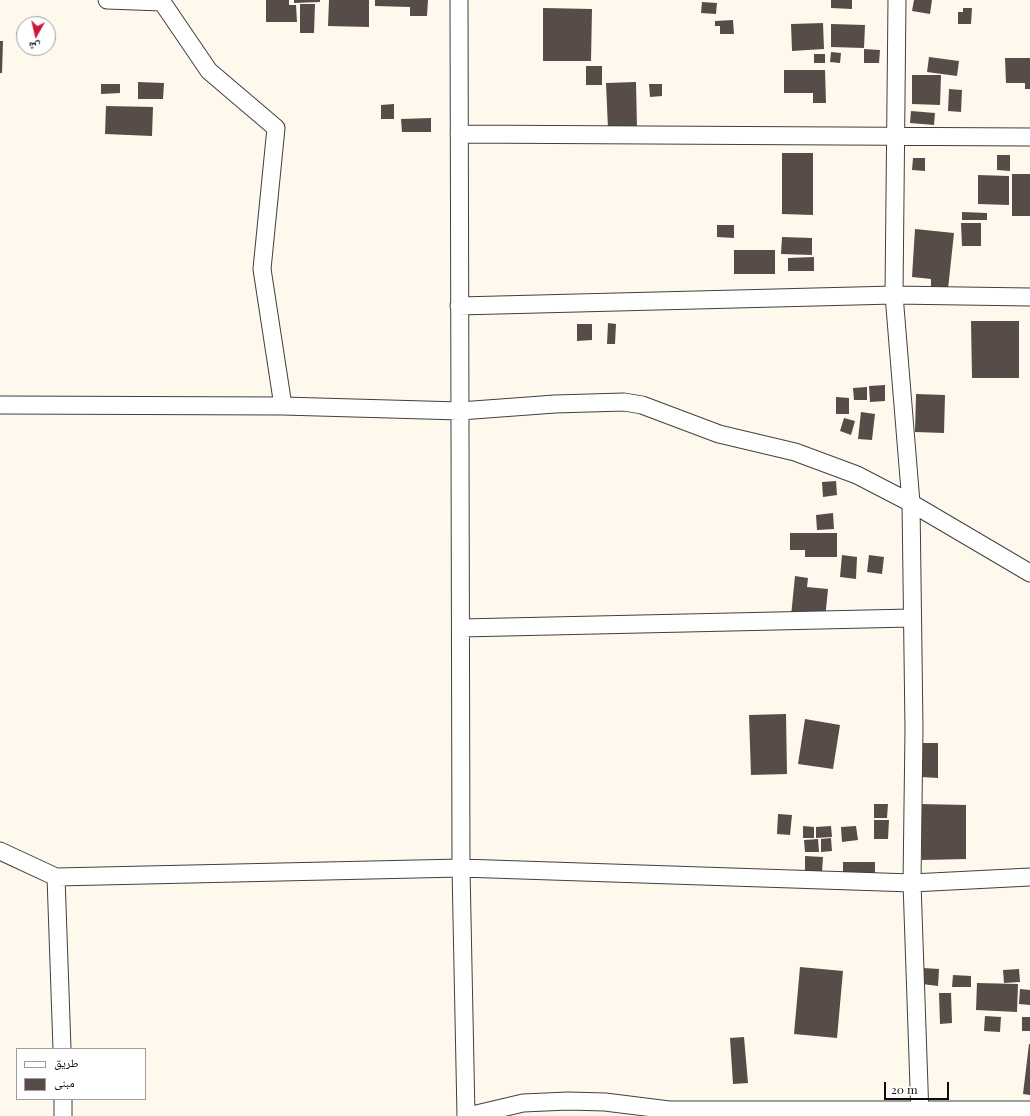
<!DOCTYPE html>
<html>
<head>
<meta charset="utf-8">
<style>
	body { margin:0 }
	#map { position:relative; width:1030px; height:1116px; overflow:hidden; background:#fff9ed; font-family:"Playfair Display","Noto Naskh Arabic",serif }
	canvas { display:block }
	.legend { position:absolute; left:16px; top:1048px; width:130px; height:52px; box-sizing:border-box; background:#fff; border:1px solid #9e9e9e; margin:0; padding:5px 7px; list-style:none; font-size:12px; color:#0d0d0d }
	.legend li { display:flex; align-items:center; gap:8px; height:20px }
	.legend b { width:20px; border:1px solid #9e9e9e }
	.north { position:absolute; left:16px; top:16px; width:40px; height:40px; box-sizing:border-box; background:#fff; border:1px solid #9e9e9e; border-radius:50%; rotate:188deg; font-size:11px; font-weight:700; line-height:16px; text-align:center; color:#0d0d0d }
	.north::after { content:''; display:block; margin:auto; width:14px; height:18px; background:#cc163a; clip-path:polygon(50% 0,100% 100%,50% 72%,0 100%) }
	.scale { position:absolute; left:884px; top:1082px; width:65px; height:18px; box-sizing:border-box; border:2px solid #0d0d0d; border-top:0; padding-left:5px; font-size:12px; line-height:14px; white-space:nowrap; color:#0d0d0d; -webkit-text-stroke:3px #fff; paint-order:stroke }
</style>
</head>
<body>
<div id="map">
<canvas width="1030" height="1116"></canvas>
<ul class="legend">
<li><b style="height:5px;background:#fff"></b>طريق</li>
<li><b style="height:11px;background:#574c48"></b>مبنى</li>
</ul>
<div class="north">ش</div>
<div class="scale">20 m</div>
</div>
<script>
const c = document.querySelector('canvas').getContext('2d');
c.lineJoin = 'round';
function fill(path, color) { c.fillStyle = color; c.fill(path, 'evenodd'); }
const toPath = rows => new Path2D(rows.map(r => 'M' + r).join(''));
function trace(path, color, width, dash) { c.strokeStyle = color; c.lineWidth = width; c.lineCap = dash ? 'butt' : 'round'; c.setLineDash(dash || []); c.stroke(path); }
fill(toPath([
	[266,0,289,0,289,5,296,5,297,22,266,22],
	[294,0,320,0,320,2,294,3],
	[329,0,369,0,369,27,328,26],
	[375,0,428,0,427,16,410,16,410,7,375,6],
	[831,0,852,0,852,9,831,8],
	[914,0,932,0,930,14,912,11],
	[702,2,717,3,716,14,701,13],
	[300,4,315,4,314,33,300,33],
	[543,8,592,9,591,61,543,61],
	[963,8,972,8,971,24,958,24,958,12,963,12],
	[733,20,734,34,720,34,720,26,715,26,715,21],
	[823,23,824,49,792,51,791,24],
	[831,24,865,25,864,48,831,47],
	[0,41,3,41,2,73,0,73],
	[864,49,880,50,879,63,864,63],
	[831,52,841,53,840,63,830,62],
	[814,54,825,54,825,63,814,63],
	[929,57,959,61,957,76,927,72],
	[1005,58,1030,58,1030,89,1025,89,1025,83,1006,83],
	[586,66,602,66,602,85,586,85],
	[784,70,825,70,826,103,813,103,813,93,784,93],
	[912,75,941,75,940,105,912,104],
	[138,82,164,83,163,99,138,99],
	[636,82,637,128,608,129,606,83],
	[101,84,120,84,120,93,101,94],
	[649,84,662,84,662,96,650,97],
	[949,89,962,90,961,112,948,111],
	[394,104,394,119,381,119,381,105],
	[106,106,153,107,152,136,105,134],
	[911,111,935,113,934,125,910,123],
	[431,118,431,132,402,132,401,119],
	[782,153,813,153,813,215,782,214],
	[997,155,1010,155,1010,171,997,170],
	[913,158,925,158,925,171,912,170],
	[1012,174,1030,174,1030,216,1012,216],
	[978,175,1009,176,1009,205,978,204],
	[962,212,987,213,987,220,962,220],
	[961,223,981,223,981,246,962,246],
	[717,225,734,225,734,238,717,237],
	[915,229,954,233,948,289,931,287,931,279,912,277],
	[782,237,812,238,812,255,781,254],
	[734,250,775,250,775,274,734,274],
	[814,257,814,271,788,271,788,258],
	[971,321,1019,321,1019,378,972,378],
	[608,323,616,324,615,344,607,344],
	[577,324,592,324,592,340,577,341],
	[885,385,885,401,870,402,869,386],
	[867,387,867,400,854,400,853,388],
	[916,394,945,395,944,433,915,432],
	[836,397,849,398,849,414,836,414],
	[861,412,875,414,872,440,858,439],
	[844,418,855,421,851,435,840,431],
	[836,481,837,495,823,497,822,482],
	[833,513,834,529,817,530,816,515],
	[790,533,837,533,837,557,805,557,805,550,790,550],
	[842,555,857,557,856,579,840,577],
	[869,555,884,557,882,574,867,572],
	[795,576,808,578,807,587,828,589,825,619,791,616],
	[786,714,787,774,751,775,749,715],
	[805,719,840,725,833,769,798,764],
	[921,743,938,743,938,778,921,777],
	[874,804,888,804,887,818,874,818],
	[921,804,966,805,966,859,922,860],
	[778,814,792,815,790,835,777,834],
	[874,820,889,820,888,839,874,839],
	[803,826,814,827,814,838,803,838],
	[831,826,832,837,816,838,816,827],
	[856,826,858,840,842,842,841,827],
	[831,838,832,851,821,852,821,839],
	[818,839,819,852,805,852,804,840],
	[805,856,823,857,822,872,805,871],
	[843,862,875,862,875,874,843,875],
	[800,967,843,971,837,1038,794,1034],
	[923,968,939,969,938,986,922,984],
	[1019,969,1020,982,1004,983,1003,970],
	[953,975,971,976,971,987,952,987],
	[977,983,1018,984,1017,1012,976,1010],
	[1020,989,1030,990,1030,1005,1019,1004],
	[939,993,951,993,952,1023,940,1024],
	[985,1016,1001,1017,1000,1032,984,1031],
	[1022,1017,1030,1017,1030,1031,1022,1031],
	[744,1037,748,1083,733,1084,730,1038],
	[1029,1044,1030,1044,1030,1095,1023,1094]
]), '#574c48');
const minor = toPath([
	[107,0,162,2,209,71,276,128,262,269,283,406],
	[459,0,461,868,466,1116],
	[897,0,894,295,911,503,914,729,912,883,920,1116],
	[459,134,1030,137],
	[459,306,894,295,1030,297],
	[0,405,283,406,460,411,555,404,624,402,642,405,719,434,795,452,857,475,911,503,1030,573],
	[461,628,911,618],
	[0,851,56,877,461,868,912,883,1030,877],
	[56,877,62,1049],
	[63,1099,63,1116],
	[468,1116,523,1103,568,1101,605,1102,669,1110,1030,1110]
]);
trace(minor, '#404040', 19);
trace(minor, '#fff', 17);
</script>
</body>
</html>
